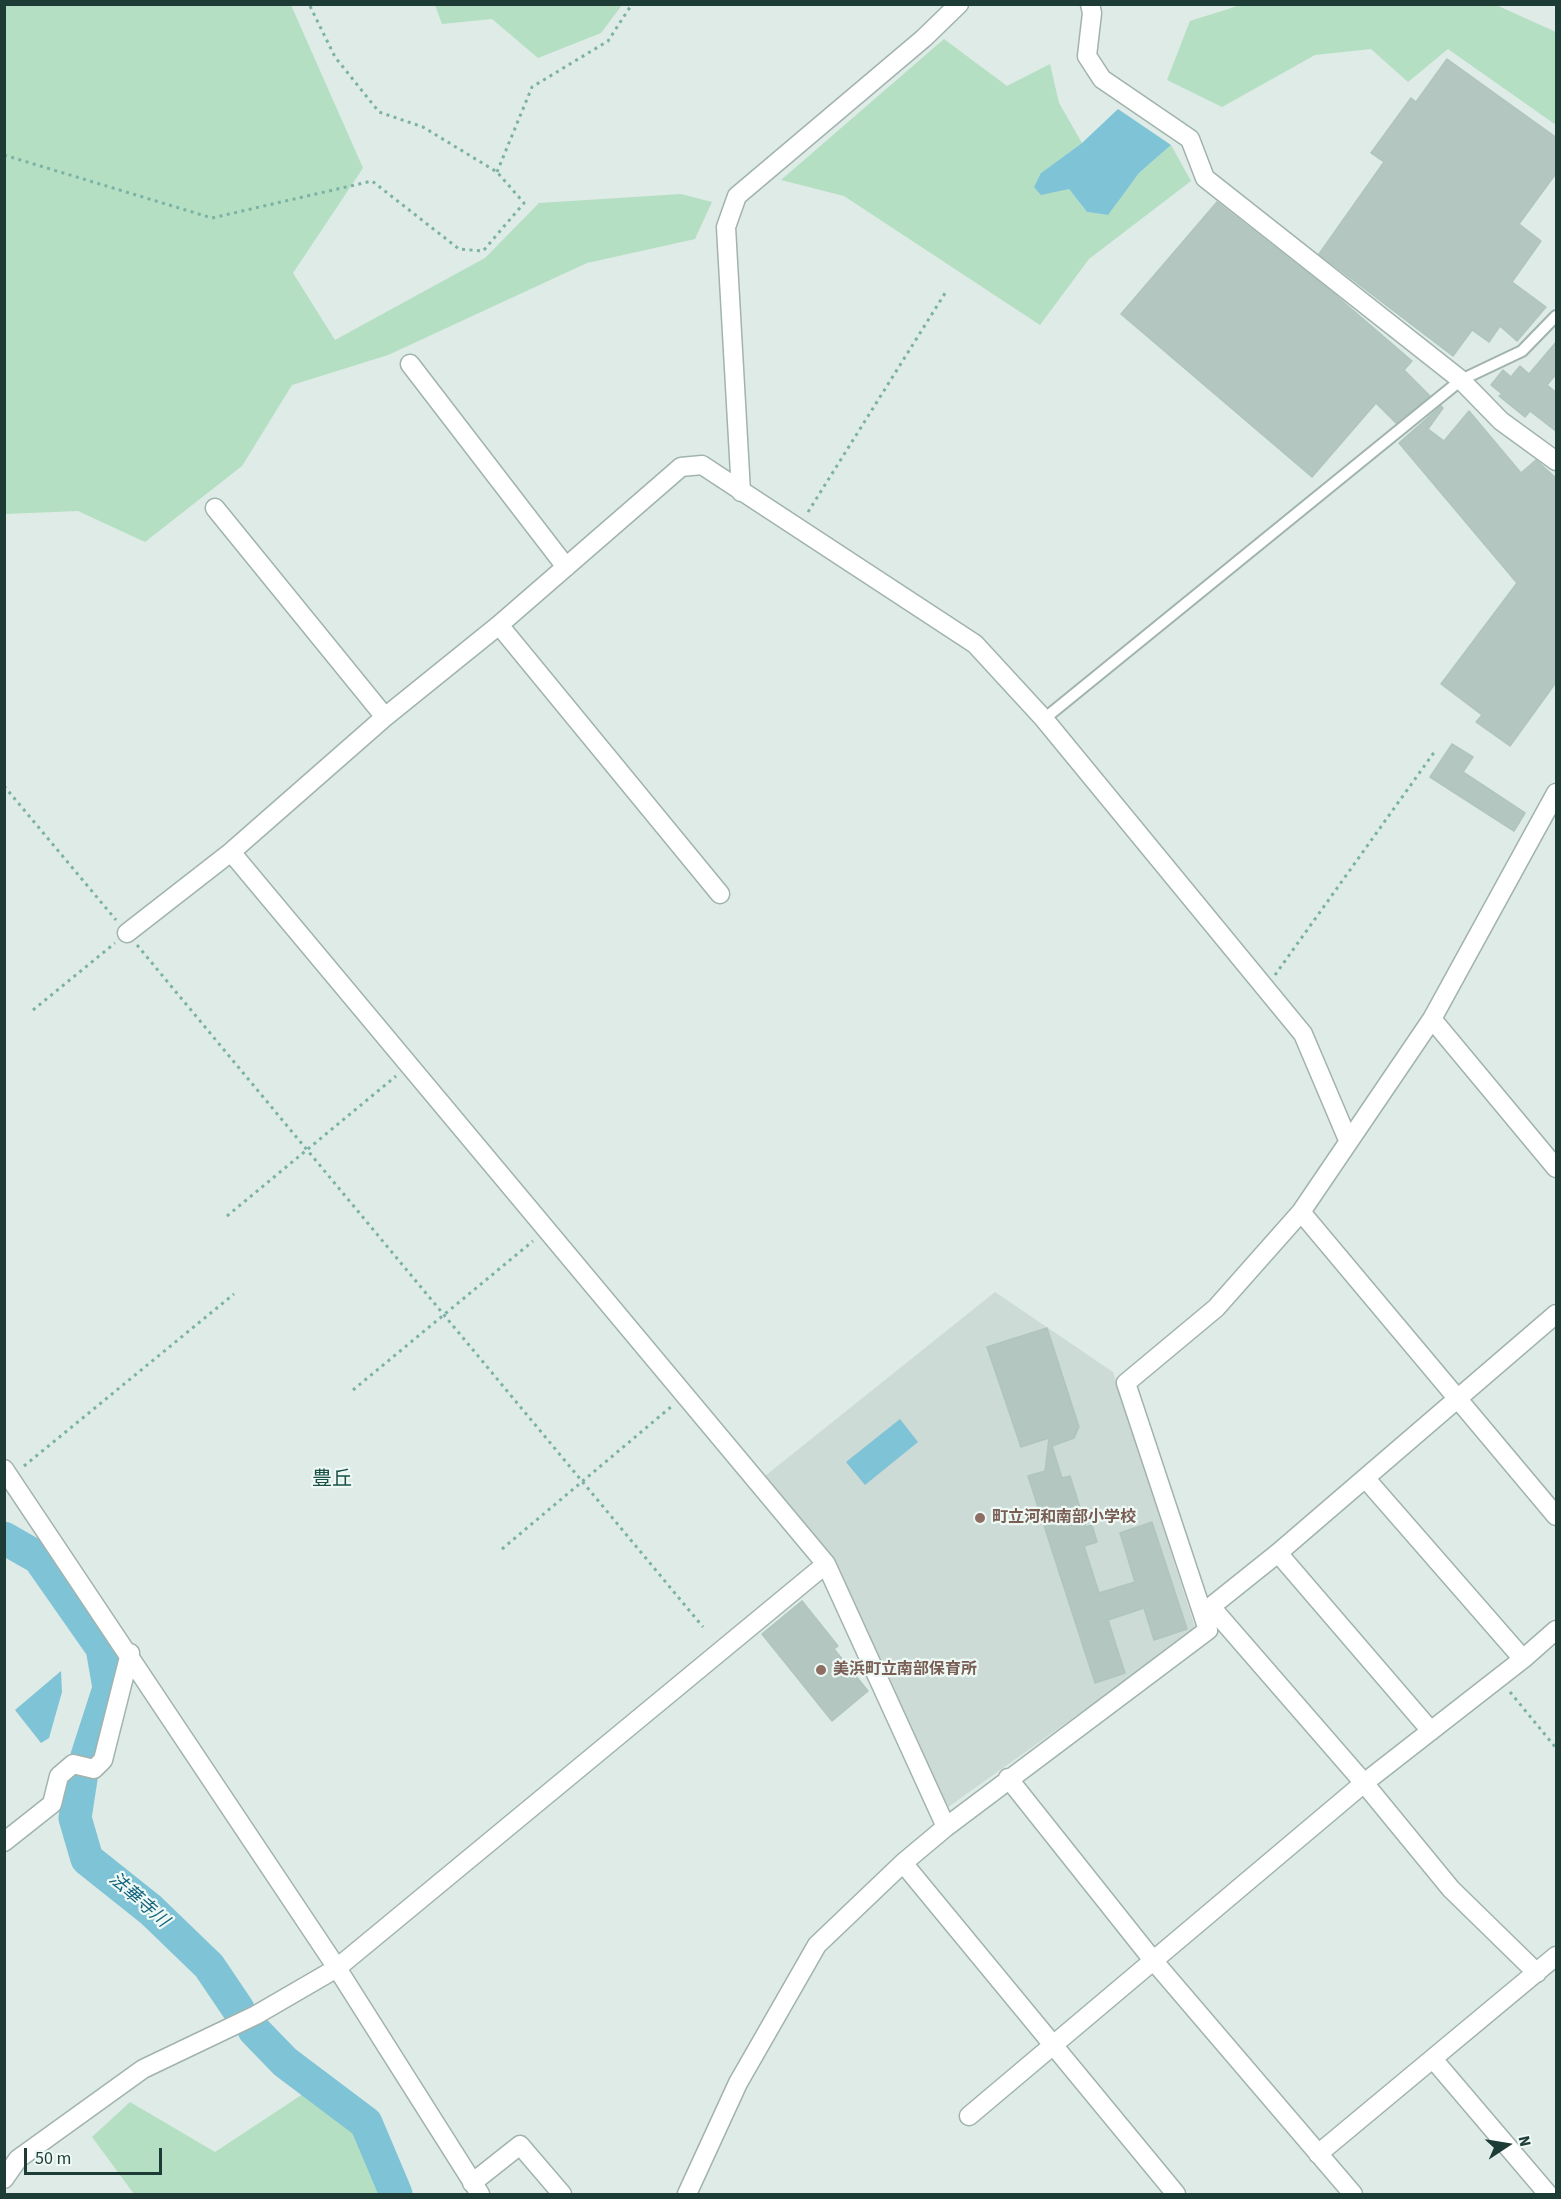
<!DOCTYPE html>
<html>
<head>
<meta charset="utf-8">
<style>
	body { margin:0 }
	#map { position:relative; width:1561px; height:2199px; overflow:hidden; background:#deebe6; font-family:"Source Sans 3",sans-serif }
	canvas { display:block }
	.frame { position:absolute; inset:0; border:6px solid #1e3c36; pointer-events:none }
	.north { position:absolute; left:1477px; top:2115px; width:60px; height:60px; -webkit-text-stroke:4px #eef8f4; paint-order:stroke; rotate:78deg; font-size:16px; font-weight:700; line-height:24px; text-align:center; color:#1e3c36 }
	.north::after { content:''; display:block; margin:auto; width:21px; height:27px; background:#1e3c36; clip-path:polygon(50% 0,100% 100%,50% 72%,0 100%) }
	.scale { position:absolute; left:24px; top:2148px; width:138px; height:27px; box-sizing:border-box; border:3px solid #1e3c36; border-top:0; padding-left:8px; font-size:18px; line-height:21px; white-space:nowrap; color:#1e3c36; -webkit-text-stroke:4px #eef8f4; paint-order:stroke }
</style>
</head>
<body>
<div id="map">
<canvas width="1561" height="2199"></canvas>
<div class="frame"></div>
<div class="north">N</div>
<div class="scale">50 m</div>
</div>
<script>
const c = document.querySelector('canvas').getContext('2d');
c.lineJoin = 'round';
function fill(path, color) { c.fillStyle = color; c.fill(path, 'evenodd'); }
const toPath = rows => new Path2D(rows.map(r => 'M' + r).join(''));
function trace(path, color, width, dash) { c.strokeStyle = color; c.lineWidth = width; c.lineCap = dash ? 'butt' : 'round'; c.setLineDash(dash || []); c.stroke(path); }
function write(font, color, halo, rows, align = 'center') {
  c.font = font + ' "Source Sans 3","Noto Sans JP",sans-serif'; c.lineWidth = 4.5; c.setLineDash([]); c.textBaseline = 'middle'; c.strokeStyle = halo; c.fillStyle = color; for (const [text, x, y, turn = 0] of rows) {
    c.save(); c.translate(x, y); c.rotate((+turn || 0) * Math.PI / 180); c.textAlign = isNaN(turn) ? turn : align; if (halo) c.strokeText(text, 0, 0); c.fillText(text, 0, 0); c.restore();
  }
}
fill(toPath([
	[995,1292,1113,1372,1196,1630,947,1808,834,1559,765,1476]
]), '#ccdbd5');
fill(toPath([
	[1244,4,1496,5,1556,32,1556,125,1448,49,1408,82,1371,49,1315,55,1222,107,1167,80,1190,21],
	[4,5,291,5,363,168,293,273,335,340,485,258,539,203,681,194,712,202,695,239,587,263,388,355,292,385,242,466,145,542,78,511,5,514],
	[435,5,435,4,622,5,601,33,538,58,492,19,442,24],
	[944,39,1007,86,1050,64,1059,103,1082,143,1041,173,1069,189,1087,212,1107,215,1139,173,1171,145,1191,181,1089,259,1040,325,844,196,781,180],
	[303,2094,352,2129,381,2194,134,2194,92,2137,130,2102,215,2152]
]), '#b4dfc3');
fill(toPath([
	[1118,109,1171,145,1139,173,1108,215,1087,212,1069,189,1041,195,1034,187,1041,173,1082,143],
	[900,1419,918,1442,865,1485,846,1462],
	[61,1671,62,1692,49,1738,41,1743,15,1710]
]), '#7fc3d7');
trace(toPath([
	[4,1538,39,1558,102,1648,109,1688,87,1756],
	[81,1779,75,1818,87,1859,151,1910,209,1966,238,2009],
	[254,2030,285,2062,366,2123,396,2194]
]), '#7fc3d7', 33);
const building = toPath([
	[1447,59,1557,138,1557,172,1519,224,1541,241,1512,282,1546,307,1517,341,1500,326,1489,342,1472,330,1453,356,1319,254,1384,162,1371,153,1411,98,1416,102,1447,59],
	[1217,202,1334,294,1412,361,1404,370,1430,396,1396,423,1376,403,1312,477,1121,314,1217,202],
	[1557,341,1557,373,1547,385,1557,393,1557,432,1530,411,1525,417,1499,396,1502,394,1491,385,1503,370,1511,377,1520,366,1529,374,1557,341],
	[1441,406,1443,408,1428,429,1444,441,1469,411,1521,473,1536,460,1557,479,1557,681,1510,746,1476,722,1482,715,1441,684,1517,583,1399,443,1441,406],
	[1452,744,1473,757,1463,772,1525,813,1514,831,1430,777,1452,744],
	[1047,1328,1079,1427,1074,1438,1052,1446,1062,1478,1070,1476,1086,1527,1092,1525,1097,1542,1084,1546,1099,1593,1135,1582,1120,1533,1152,1522,1187,1629,1154,1640,1144,1608,1108,1620,1125,1673,1095,1683,1028,1476,1045,1471,1049,1438,1021,1447,987,1347,1047,1328],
	[802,1601,838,1646,834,1649,868,1691,832,1721,762,1634,802,1601]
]);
fill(building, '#b3c6bf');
trace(building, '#b0c5be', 1.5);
const service = toPath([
	[1044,719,1461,380,1522,351,1556,316]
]);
const minor = toPath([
	[1090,4,1092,13,1087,56,1102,79,1190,139,1205,178,1461,380,1501,421,1556,461],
	[410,364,566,567],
	[741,492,726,227,737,196,924,38,959,4],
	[215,508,385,717],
	[499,625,720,894],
	[231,852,826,1564,946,1827],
	[127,933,231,852,385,717,499,625,681,467,702,465,975,644,1044,719,1303,1034,1348,1140],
	[1432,1019,1556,1168],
	[1301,1212,1556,1516],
	[4,1469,337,1968,480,2194],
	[1366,1479,1523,1659],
	[1278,1553,1431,1731],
	[1212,1608,1364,1783,1451,1889,1537,1973],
	[1203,1613,1278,1553,1556,1314],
	[1008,1778,1152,1959,1353,2194],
	[4,1842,52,1804,59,1776,73,1764,94,1769,103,1760,130,1653],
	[903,1863,1176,2194],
	[1433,2059,1548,2194],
	[969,2116,1364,1783,1523,1659,1556,1630],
	[1318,2154,1556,1956],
	[4,2179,18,2159,143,2069,256,2015,337,1968,826,1564],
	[472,2183,520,2145,562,2194],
	[687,2194,738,2083,817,1945,903,1863,946,1827,1208,1630,1126,1383,1216,1308,1301,1212,1432,1019,1556,793]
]);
trace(service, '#a1b3ae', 14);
trace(minor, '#a1b3ae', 21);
trace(toPath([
	[4,155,212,218,372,181,459,249,483,251,524,203,497,172,423,127,379,112,335,57,309,4],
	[497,172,532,87,608,41,632,4],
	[808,512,947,290],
	[4,786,116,920],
	[137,945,703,1627],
	[1275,975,1435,751],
	[33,1010,115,943],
	[227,1216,396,1076],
	[353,1390,533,1241],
	[24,1466,234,1294],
	[502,1549,672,1406],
	[1510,1692,1556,1748]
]), '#7bb2a5', 3, [3, 4.5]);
trace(service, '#fff', 10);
trace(minor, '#fff', 18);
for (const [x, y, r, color] of [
	[980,1518,6,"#8d6e63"],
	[821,1670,6,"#8d6e63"]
]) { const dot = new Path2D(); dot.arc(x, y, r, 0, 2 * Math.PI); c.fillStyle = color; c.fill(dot); trace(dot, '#eef8f4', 2); }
write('bold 16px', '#785e54', '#eef8f4', [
	["町立河和南部小学校",992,1518],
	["美浜町立南部保育所",833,1670]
], 'left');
write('italic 18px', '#12647e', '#eef8f4', [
	["法華寺川",138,1901,41]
]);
write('20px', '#185046', '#eef8f4', [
	["豊丘",332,1481]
]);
</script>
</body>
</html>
